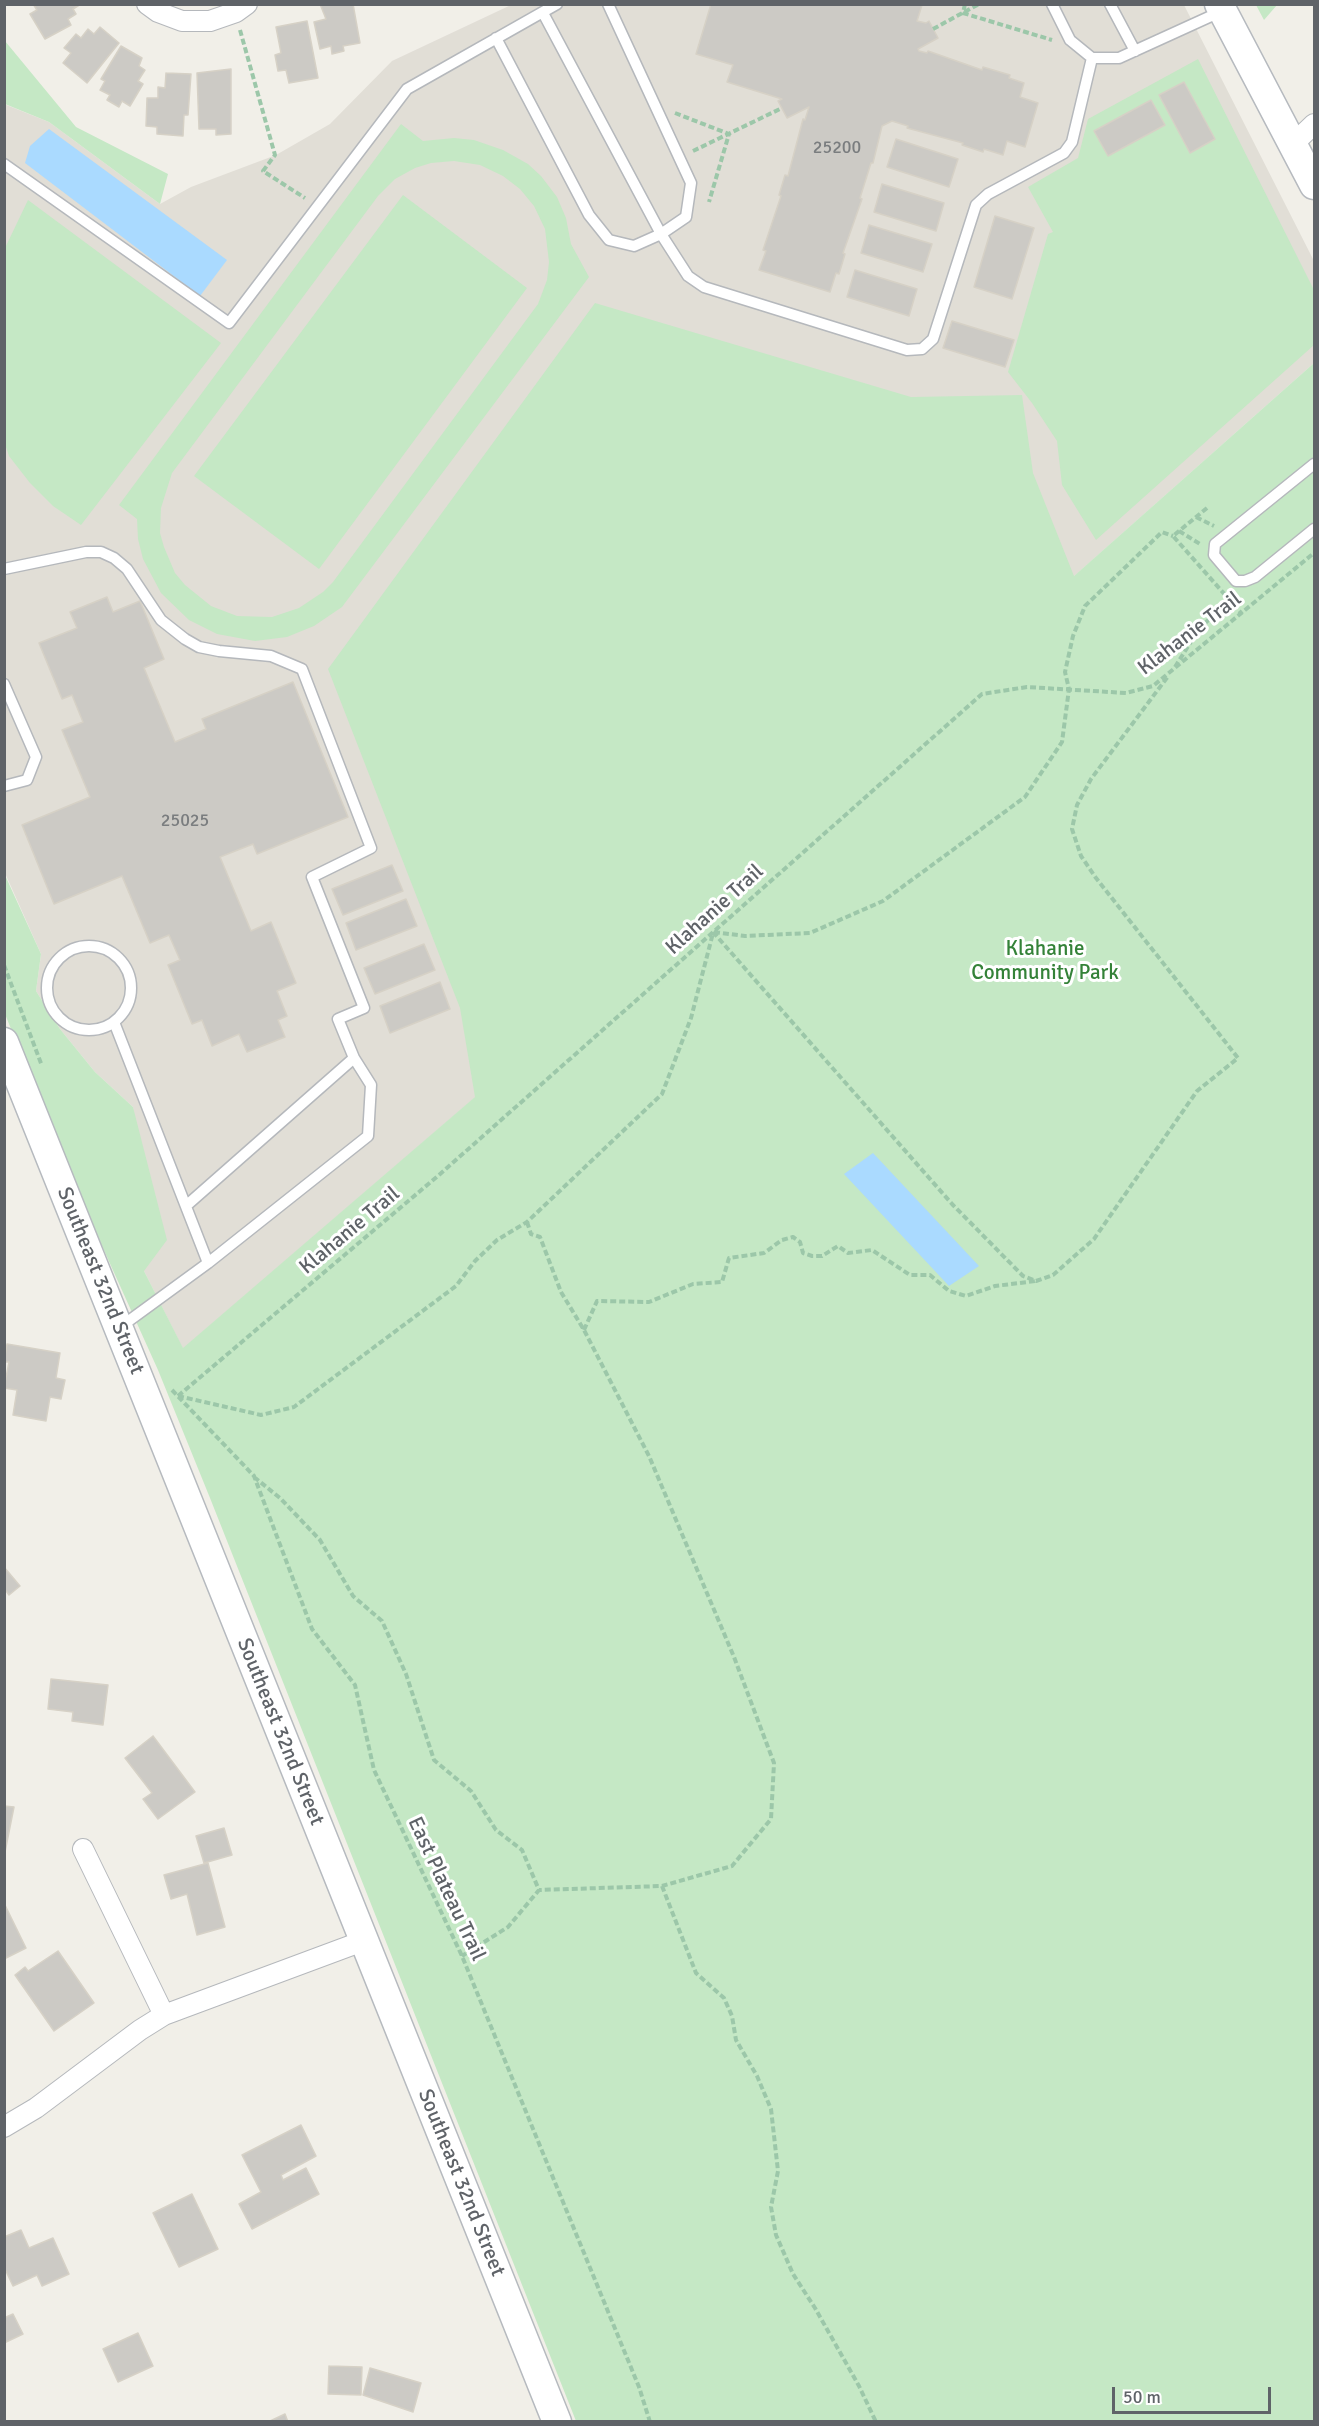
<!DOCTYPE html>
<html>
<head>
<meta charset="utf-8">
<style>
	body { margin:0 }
	#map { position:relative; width:1319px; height:2426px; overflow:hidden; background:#f1efe8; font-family:Signika,sans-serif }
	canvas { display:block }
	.frame { position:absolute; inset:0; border:6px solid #5f6368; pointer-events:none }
	.scale { position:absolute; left:1112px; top:2387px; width:159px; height:27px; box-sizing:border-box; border:3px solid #5f6368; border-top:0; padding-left:8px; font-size:18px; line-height:21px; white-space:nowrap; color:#5f6368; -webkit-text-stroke:4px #fff; paint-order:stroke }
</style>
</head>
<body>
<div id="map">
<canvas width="1319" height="2426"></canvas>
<div class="frame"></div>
<div class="scale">50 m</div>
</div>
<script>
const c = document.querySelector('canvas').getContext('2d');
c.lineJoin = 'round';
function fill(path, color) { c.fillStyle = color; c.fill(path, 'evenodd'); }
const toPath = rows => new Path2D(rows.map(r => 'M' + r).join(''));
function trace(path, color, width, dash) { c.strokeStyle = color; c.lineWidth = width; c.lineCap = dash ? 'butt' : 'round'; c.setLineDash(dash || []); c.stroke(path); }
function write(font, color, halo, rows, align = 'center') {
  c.font = font + ' Signika,sans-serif'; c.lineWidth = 6; c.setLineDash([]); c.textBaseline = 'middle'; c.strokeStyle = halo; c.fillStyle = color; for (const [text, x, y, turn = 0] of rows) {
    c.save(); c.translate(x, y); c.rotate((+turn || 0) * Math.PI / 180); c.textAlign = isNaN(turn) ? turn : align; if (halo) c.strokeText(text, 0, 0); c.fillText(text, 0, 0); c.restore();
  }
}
fill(toPath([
	[511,5,1184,5,1314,261,1314,363,857,769,183,1349,144,1271,133,1107,95,1072,60,1029,36,991,41,954,5,873,4,104,49,122,160,204,191,187,276,155,330,124,392,61]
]), '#e1ded6');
fill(toPath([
	[1256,5,1277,5,1264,20],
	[5,41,76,127,168,174,160,204,49,122,5,104],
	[1198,59,1314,290,1314,345,1096,540,1062,485,1057,441,1032,403,1008,372,1048,234,1053,232,1028,187,1078,158,1088,119],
	[401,124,423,141,454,138,474,140,503,150,528,164,541,176,557,197,566,218,571,244,589,277,342,607,314,626,287,637,255,641,217,634,189,620,161,593,143,559,138,539,137,519,119,505],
	[454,161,480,165,503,176,520,189,534,206,545,229,549,262,547,280,538,304,333,582,323,592,299,608,272,617,237,616,211,606,185,585,175,573,164,547,160,533,161,508,172,473,378,196,395,179,415,168,431,163],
	[403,195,527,288,319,569,194,476],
	[28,200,221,343,81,525,53,506,30,483,9,456,5,444,5,248],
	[595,303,911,397,1022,395,1033,473,1074,576,1314,363,1314,2421,576,2421,210,1498,158,1370,70,1175,5,1014,4,873,41,954,36,991,60,1029,95,1072,133,1107,167,1240,144,1271,183,1348,475,1097,460,1008,328,669]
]), '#c5e8c5');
fill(toPath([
	[49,129,227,260,200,296,25,163,30,146],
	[873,1153,979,1266,949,1286,844,1174]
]), '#aadaff');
const building = toPath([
	[33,4,81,4,73,9,76,14,68,19,71,25,45,39,30,14,37,10,33,4],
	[320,4,353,4,360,43,343,46,344,51,332,54,331,46,320,49,314,22,326,19,320,4],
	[711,4,925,4,922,5,917,21,926,23,929,21,938,38,918,49,919,51,927,53,928,51,982,70,983,67,1010,75,1009,78,1024,83,1020,97,1038,103,1025,147,1007,141,1003,155,984,149,983,152,962,145,963,143,907,128,908,126,892,121,882,126,873,163,871,163,860,198,862,199,843,253,845,254,839,274,836,273,830,292,759,270,766,251,763,250,781,196,779,195,785,175,788,176,803,119,805,120,809,107,787,118,778,101,782,99,727,82,733,65,696,54,711,4],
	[307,21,318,78,289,83,286,70,278,71,275,55,281,53,276,27,307,21],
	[100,27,119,43,87,83,63,63,71,53,64,48,76,34,81,38,88,29,94,34,100,27],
	[121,46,142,58,139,66,145,70,138,81,143,84,130,106,122,101,119,107,107,100,110,95,100,90,105,81,101,79,121,46],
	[231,69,231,134,216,135,216,129,199,129,197,73,231,69],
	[166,73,191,74,188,115,184,115,183,136,157,134,157,127,146,126,147,98,158,98,158,87,165,88,166,73],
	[1184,82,1215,139,1190,153,1159,95,1184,82],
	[1151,100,1165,125,1108,156,1094,131,1151,100],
	[896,139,958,159,949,187,887,167,896,139],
	[882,184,944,203,936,231,874,212,882,184],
	[995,216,1034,228,1012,299,974,287,995,216],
	[869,225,932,244,923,272,861,253,869,225],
	[855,270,917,289,909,316,847,297,855,270],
	[952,321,1014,340,1005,367,943,348,952,321],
	[107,597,113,612,140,601,164,659,144,668,175,742,206,729,202,719,293,682,348,817,257,854,253,844,220,857,251,931,271,922,296,983,277,991,287,1016,278,1020,285,1037,247,1052,239,1034,212,1046,202,1020,192,1024,168,965,180,960,169,935,150,943,122,876,54,904,22,825,90,797,62,730,83,722,72,695,62,699,39,643,77,628,70,612,107,597],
	[392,865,403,891,343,915,332,889,392,865],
	[406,899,417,926,356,950,346,923,406,899],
	[424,944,435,970,375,994,364,968,424,944],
	[440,982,450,1009,390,1033,380,1006,440,982],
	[7,1344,60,1353,56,1378,65,1380,61,1399,50,1397,46,1421,13,1415,17,1390,4,1388,9,1362,4,1362,7,1344],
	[4,1567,20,1586,9,1595,4,1588,4,1567],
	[51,1679,108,1685,103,1725,72,1721,73,1712,48,1709,51,1679],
	[153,1736,195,1792,158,1819,143,1799,152,1793,125,1758,153,1736],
	[4,1806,14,1807,4,1857,4,1806],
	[224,1828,232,1855,204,1863,196,1836,224,1828],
	[208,1863,225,1927,197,1935,187,1894,171,1899,164,1875,208,1863],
	[4,1903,26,1948,4,1959,4,1903],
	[58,1951,94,2003,54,2031,15,1975,25,1967,28,1971,58,1951],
	[301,2125,316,2156,281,2175,283,2180,306,2168,319,2194,252,2229,239,2204,261,2192,242,2155,301,2125],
	[192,2194,218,2249,179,2267,153,2213,192,2194],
	[21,2230,29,2248,53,2238,69,2274,42,2286,37,2275,13,2286,4,2267,4,2237,21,2230],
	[13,2314,23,2334,4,2343,4,2318,13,2314],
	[138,2333,153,2366,118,2382,103,2349,138,2333],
	[329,2366,362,2367,361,2395,328,2394,329,2366],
	[370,2368,421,2383,413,2412,363,2395,370,2368],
	[285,2414,288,2422,268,2422,285,2414]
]);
fill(building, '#cccac5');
trace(building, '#d6d1c6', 1.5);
const lane = toPath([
	[1052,4,1070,40,1092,58,1119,58,1220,12],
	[1110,4,1135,51],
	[543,13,661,234,688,276,704,287,907,350,922,349,933,339,976,205,988,194,1064,153,1072,142,1092,58],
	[496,38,589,215,609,240,634,246,661,234,686,217,691,183,608,4],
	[4,164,229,323,407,89,557,4],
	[1314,464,1215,544,1214,555,1236,581,1245,581,1255,577,1314,529],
	[4,569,86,552,101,552,114,558,127,569,161,620,185,639,199,647,219,651,271,656,302,669,371,848,312,877,364,1008,338,1019,354,1058,371,1085,368,1136,208,1263,119,1328],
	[4,684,36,757,27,780,4,786],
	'47 988a42 42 0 1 1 84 0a42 42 0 1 1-84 0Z',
	[114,1022,208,1263],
	[187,1205,354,1058]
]);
const street = toPath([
	[147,4,158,12,182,21,210,21,236,12,247,4],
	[1293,144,1314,124],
	[83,1849,164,2015],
	[4,2127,36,2108,140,2030,164,2015,363,1941]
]);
const secondary = toPath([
	[1219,4,1314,185],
	[4,1042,557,2422]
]);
trace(lane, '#b5b8bc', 13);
trace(street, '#b5b8bc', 22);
trace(secondary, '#b6babf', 31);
trace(toPath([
	[965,4,963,13,1052,40],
	[933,29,979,4],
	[240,30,275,155,263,171,305,198],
	[675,113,729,134,709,202],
	[693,151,782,108],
	[1207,508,1173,536,1242,614],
	[1196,517,1214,526],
	[1179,531,1200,544],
	[1175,667,1199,629,1229,600],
	[713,932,952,1204,1023,1276,1036,1281,1053,1275,1094,1239,1197,1091,1238,1058,1096,878,1081,856,1072,829,1077,805,1091,779,1169,675],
	[714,932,745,936,810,933,883,901,1025,797,1062,742,1069,689,1065,672,1073,636,1085,606,1162,532,1173,536],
	[4,965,42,1066],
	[527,1222,531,1234,540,1237,561,1292,584,1330,649,1456,734,1657,774,1763,771,1819,732,1866,662,1886,539,1890],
	[584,1330,597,1301,649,1302,693,1284,722,1282,729,1258,764,1253,782,1240,793,1237,800,1242,803,1253,812,1256,822,1256,838,1246,848,1253,872,1250,910,1275,930,1275,949,1291,966,1296,995,1286,1036,1281],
	[172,1390,254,1476,312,1629,355,1685,374,1770,462,1956,639,2387,650,2422],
	[178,1396,439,1175,982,694,1027,687,1126,693,1153,686,1314,553],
	[178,1396,261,1415,294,1407,456,1286,475,1261,497,1240,527,1222,662,1094,691,1018,713,933],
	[254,1477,280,1498,320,1540,353,1596,382,1621,406,1674,434,1760,471,1791,496,1830,522,1850,539,1890,508,1927,462,1956],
	[662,1886,696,1973,724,1998,732,2016,736,2040,757,2076,771,2109,778,2171,771,2207,776,2235,793,2274,815,2308,859,2386,876,2422]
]), '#9cc7a9', 4, [6, 3]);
trace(lane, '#fff', 10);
trace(street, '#fff', 20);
trace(secondary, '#fff', 28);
write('18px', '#7a7d7f', null, [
	["25200",837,148],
	["25025",185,821]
]);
write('21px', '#5f6368', '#fff', [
	["Klahanie Trail",1190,634,-37],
	["Klahanie Trail",715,910,-42],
	["Klahanie Trail",350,1231,-40],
	["Southeast 32nd Street",100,1281,68],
	["Southeast 32nd Street",280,1732,68],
	["East Plateau Trail",446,1889,65],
	["Southeast 32nd Street",461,2183,68]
]);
write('21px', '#348238', '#fff', [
	["Klahanie",1045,949],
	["Community Park",1045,973]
]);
</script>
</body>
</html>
